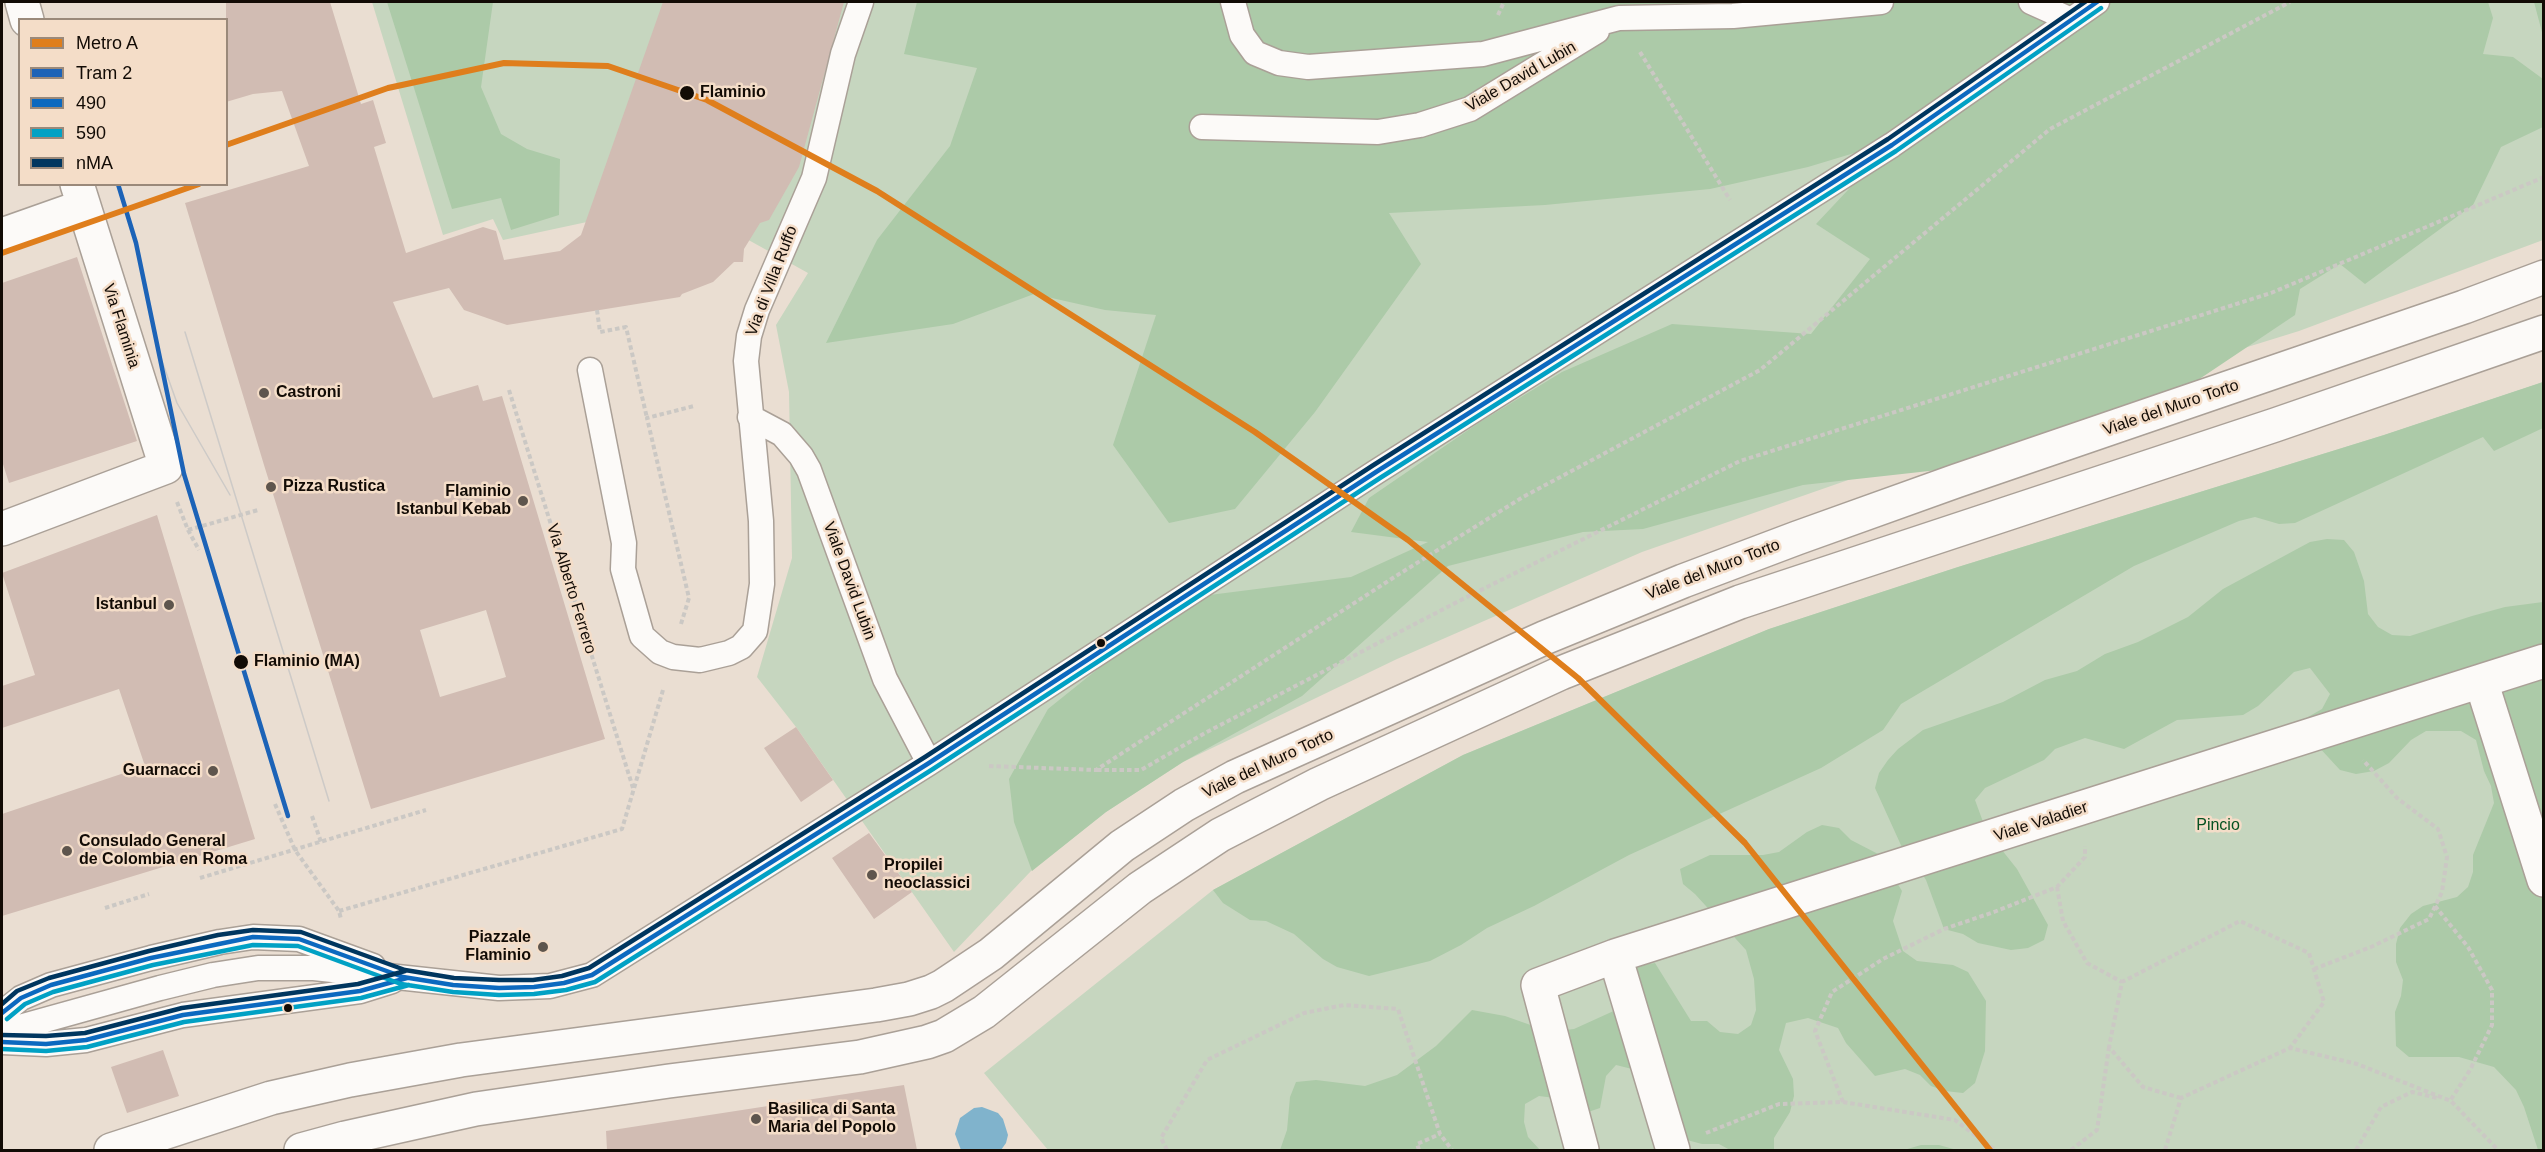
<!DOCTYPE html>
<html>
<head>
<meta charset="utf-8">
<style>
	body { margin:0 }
	#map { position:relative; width:2545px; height:1152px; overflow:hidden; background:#eaded2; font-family:Arial,sans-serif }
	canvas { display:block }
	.frame { position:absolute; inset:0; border:3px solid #120b05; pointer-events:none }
	.legend { position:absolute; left:18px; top:18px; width:210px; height:168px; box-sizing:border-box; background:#f4ddc8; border:2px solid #9a897a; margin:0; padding:8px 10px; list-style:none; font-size:18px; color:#120b05 }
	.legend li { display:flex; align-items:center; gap:12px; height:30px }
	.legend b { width:30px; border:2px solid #9a897a }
</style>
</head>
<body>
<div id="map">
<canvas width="2545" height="1152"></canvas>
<div class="frame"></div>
<ul class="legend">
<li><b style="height:8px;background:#df7e1c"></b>Metro A</li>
<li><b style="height:8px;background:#1c63b7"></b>Tram 2</li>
<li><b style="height:8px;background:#0c69bf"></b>490</li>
<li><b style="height:8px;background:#01a1c4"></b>590</li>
<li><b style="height:8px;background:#00365f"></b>nMA</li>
</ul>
</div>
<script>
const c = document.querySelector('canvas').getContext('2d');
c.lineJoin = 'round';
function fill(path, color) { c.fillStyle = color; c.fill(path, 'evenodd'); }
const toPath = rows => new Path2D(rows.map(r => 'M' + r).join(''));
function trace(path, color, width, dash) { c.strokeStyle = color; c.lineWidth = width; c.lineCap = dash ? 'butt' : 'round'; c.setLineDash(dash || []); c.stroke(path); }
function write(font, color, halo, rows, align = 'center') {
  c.font = font + ' Arial,sans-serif'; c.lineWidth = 5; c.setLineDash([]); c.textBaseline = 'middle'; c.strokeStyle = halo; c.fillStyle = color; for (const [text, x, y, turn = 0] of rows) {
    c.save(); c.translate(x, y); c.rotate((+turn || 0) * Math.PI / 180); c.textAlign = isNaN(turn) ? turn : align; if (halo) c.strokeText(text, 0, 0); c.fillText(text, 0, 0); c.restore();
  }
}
fill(toPath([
	[372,2,2543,2,2543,240,2299,331,2080,399,1642,552,1397,659,1183,762,1106,812,1031,871,954,952,796,727,757,677,792,558,789,392,776,325,808,273,680,202,503,240,493,219,443,235],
	[2543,382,2543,1150,1048,1150,984,1073,1213,890,1463,755,1769,629,1958,567,2384,435]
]), '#c6d6bf');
fill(toPath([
	[387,2,493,2,481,87,501,134,527,149,560,159,559,215,511,230,501,198,452,209],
	[917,2,2488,2,2493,18,2483,54,2513,57,2543,79,2543,127,2501,147,2473,205,2365,284,2340,264,2300,289,2295,315,2189,386,1965,467,1803,485,1643,529,1583,532,1448,566,1302,696,1183,762,1106,812,1032,871,1014,822,1009,779,1048,709,1186,598,1351,577,1428,542,1351,532,1369,498,1480,422,1562,372,1672,324,1811,334,1870,259,1816,224,1894,141,1808,167,1710,189,1545,205,1389,213,1421,264,1315,412,1235,509,1169,523,1113,445,1156,315,1105,310,1034,294,953,324,826,343,877,240,950,146,977,68,904,54],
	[2534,2,2543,2,2543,36],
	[2543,382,2543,428,2494,451,2483,437,2295,523,2279,524,2255,517,2239,521,2134,566,1901,704,1883,730,1821,768,1629,855,1534,906,1487,928,1461,945,1430,961,1369,976,1337,967,1323,959,1294,934,1266,921,1250,920,1223,903,1213,890,1463,755,1769,629,1958,567,2384,435],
	[2327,539,2344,540,2354,552,2364,581,2368,614,2378,627,2392,635,2410,636,2472,616,2505,607,2543,602,2543,1150,2538,1150,2524,1107,2516,1090,2494,1067,2459,1057,2409,1057,2396,1046,2395,1012,2401,996,2403,980,2396,962,2396,944,2400,928,2411,914,2423,906,2457,897,2468,887,2473,872,2473,855,2494,803,2491,786,2484,771,2476,740,2461,731,2426,731,2411,740,2389,763,2374,771,2356,774,2340,770,2317,745,2304,734,2308,717,2322,709,2330,694,2310,668,2294,672,2258,706,2243,715,2177,720,2124,749,2085,738,2055,749,2044,760,1985,788,1975,800,1986,830,2017,869,2048,925,2044,940,2028,948,2011,950,1978,943,1963,934,1944,929,1926,880,1917,866,1905,854,1875,788,1879,773,1888,760,1898,749,1923,730,2003,702,2045,680,2077,671,2105,654,2138,642,2188,617,2223,589,2297,549,2310,542],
	[1822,825,1839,828,1851,840,1880,855,1902,891,1893,921,1903,951,1917,961,1953,965,1968,972,1986,1001,1985,1051,1975,1083,1963,1093,1945,1091,1931,1086,1920,1075,1905,1069,1875,1076,1846,1043,1838,1028,1808,1018,1786,1023,1779,1050,1793,1079,1794,1096,1790,1112,1774,1138,1774,1150,1730,1150,1719,1144,1702,1144,1687,1140,1632,1069,1616,1065,1606,1076,1600,1108,1585,1113,1555,1098,1539,1096,1525,1104,1524,1122,1528,1137,1540,1150,1280,1150,1287,1130,1290,1097,1296,1082,1316,1080,1365,1086,1397,1075,1436,1046,1472,1010,1505,1016,1539,1028,1557,1031,1574,1029,1618,1009,1637,966,1655,963,1691,1021,1707,1021,1720,1032,1738,1034,1751,1025,1756,1010,1754,979,1746,950,1695,894,1683,884,1680,869,1710,855,1763,855,1779,852,1807,832],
	[1921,1145,1939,1145,1957,1150,1904,1150]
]), '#accaa8');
fill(toPath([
	[982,1107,998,1113,1003,1119,1008,1135,1006,1143,1001,1150,961,1150,955,1134,960,1118,974,1108]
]), '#80b3cc');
fill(toPath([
	[226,2,330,2,361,104,373,100,386,143,374,147,406,253,483,227,496,231,504,260,560,251,581,235,663,2,844,2,799,167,769,220,760,223,744,249,743,262,734,262,713,282,682,294,680,297,507,325,464,310,449,288,393,302,433,398,478,385,483,401,502,396,605,739,371,809,264,465,185,203,309,166,282,91,253,94,226,102],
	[486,610,506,677,440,697,420,630],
	[77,257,137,441,9,483,2,461,2,283],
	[157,515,255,839,2,916,2,814,145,766,119,689,2,728,2,686,35,675,2,573],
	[796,727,833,780,801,802,764,748],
	[869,833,912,892,874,919,832,858],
	[163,1050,179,1096,127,1113,111,1067],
	[904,1085,917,1150,607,1150,606,1131]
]), '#d1bcb3');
const lane = toPath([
	[1233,2,1242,35,1255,53,1279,63,1308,67,1483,54,1619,18,1733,16,1881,2],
	[2031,2,2071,20],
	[1202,127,1378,132,1420,125,1470,109,1597,31],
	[590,370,624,543,623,569,642,636,660,652,673,657,700,660,729,653,741,647,755,631,762,584,761,521,746,361,749,336,757,310,814,178,843,54,861,2],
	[750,417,782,434,801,456,809,470,885,679,929,763],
	[2,1013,21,998,51,985,151,958,220,942,253,937,299,939,373,966],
	[2,1032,160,988,213,975,258,968,314,968,499,988,550,986,592,975,929,763,1376,472,1892,145,2097,2],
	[2,1042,46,1044,86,1040,183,1015,360,991,392,981]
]);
const street = toPath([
	[22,2,27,20],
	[2,235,84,206],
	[2,529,166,467,77,184],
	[2481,681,2544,880],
	[1615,956,1673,1150],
	[1582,1150,1538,985,1615,956,2544,661]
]);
const primary = toPath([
	[111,1150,271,1098,350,1080,461,1060,876,1005,909,999,931,992,943,986,991,954,1122,846,1184,805,1235,777,1544,638,1683,581,1797,538,1956,481,2464,307,2544,277],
	[301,1150,345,1138,476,1109,669,1081,860,1057,927,1042,944,1036,984,1012,1140,888,1220,835,1319,784,1561,673,1740,602,2275,425,2544,332]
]);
trace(lane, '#aaa097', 27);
trace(street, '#aaa097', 36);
trace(primary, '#aaa097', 36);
trace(toPath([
	[1498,15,1504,2],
	[1640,52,1730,200],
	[597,310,600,332,626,327,647,418],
	[509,390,633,788],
	[177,502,188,530,199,550],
	[188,530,258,510],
	[681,624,689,598,647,418,694,406],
	[989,766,1096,770,1396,576,1523,497,1760,370,2050,129,2290,2],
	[1097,770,1141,770,1205,733,1461,600,1740,461,2271,293,2544,177],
	[275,804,295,850,339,911,341,919],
	[312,816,321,842],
	[200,878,426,810],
	[2057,887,2063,921,2087,963,2122,982],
	[2435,906,2468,947,2492,990,2492,1025,2470,1070,2450,1101],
	[105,908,149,894],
	[339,911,622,829,663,690],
	[2314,969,2371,947,2429,919,2442,892,2447,857,2438,829,2397,798,2363,760],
	[2181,1098,2143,1087,2109,1047,2122,982,2240,921,2309,953,2324,1002,2290,1048],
	[1843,1102,1815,1031,1832,992,1883,959,1944,929,1994,912,2057,887,2085,857,2085,846],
	[1706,1133,1779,1104,1843,1102,1955,1120,1995,1150],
	[1167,1150,1161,1138,1207,1060,1304,1013,1344,1005,1398,1009,1440,1134,1452,1150],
	[1419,1150,1417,1144,1440,1134],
	[2071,1150,2097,1130,2109,1047],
	[2165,1150,2181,1098,2290,1048,2357,1064,2451,1101,2498,1150],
	[2356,1150,2381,1107,2412,1092,2437,1098]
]), '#cbc8c4', 4, [4.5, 3]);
trace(lane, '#fcfaf8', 24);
trace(street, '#fcfaf8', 33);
trace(primary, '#fcfaf8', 33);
trace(toPath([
	[185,332,329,801],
	[158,350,177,403,230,495]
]), '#cdcac7', 1.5);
trace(toPath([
	[2,1013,21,998,51,985,151,958,253,937,299,939,403,977,453,985,499,988,534,987,564,983,592,975,929,763,1376,472,1892,145,2097,2],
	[2,1042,46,1044,86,1040,183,1015,360,991,407,978]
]), '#0c69bf', 4.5);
trace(toPath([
	[7,1019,25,1004,53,992,153,965,253,945,298,946,401,984,453,992,499,995,534,994,566,990,595,982,933,769,1380,478,1896,151,2101,8],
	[2,1049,46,1051,87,1047,184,1022,361,998,409,985]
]), '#01a1c4', 4.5);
trace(toPath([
	[2,1004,17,991,49,978,149,951,218,935,253,930,301,932,405,970,454,978,499,980,533,980,562,976,589,968,925,757,1372,466,1888,139,2085,2],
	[2,1035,46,1036,85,1033,182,1008,358,984,405,971]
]), '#00365f', 4.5);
trace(toPath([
	[118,184,136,243,184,474,288,816]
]), '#1c63b7', 4.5);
trace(toPath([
	[226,145,388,88,504,63,608,66,707,100,877,191,1255,432,1408,540,1578,678,1745,843,1990,1150],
	[2,253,199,184]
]), '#df7e1c', 6);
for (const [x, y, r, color] of [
	[687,93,8,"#120b05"],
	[264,393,6,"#5e554d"],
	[271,487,6,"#5e554d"],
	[523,501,6,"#5e554d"],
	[169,605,6,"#5e554d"],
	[1101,643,5,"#120b05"],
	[241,662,8,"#120b05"],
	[213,771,6,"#5e554d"],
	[67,851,6,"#5e554d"],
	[872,875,6,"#5e554d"],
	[543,947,6,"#5e554d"],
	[288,1008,5,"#120b05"],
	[756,1119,6,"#5e554d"]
]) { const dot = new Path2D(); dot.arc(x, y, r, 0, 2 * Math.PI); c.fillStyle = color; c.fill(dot); trace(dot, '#f4ddc8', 2); }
write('16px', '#120b05', '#f4ddc8', [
	["Viale David Lubin",1521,77,-30],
	["Via di Villa Ruffo",772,281,-69],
	["Via Flaminia",121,326,72],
	["Viale del Muro Torto",2171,408,-19],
	["Viale del Muro Torto",1713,570,-21],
	["Viale David Lubin",849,581,70],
	["Via Alberto Ferrero",571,589,73],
	["Viale del Muro Torto",1268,764,-25],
	["Viale Valadier",2041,822,-18]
]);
write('bold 16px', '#120b05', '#f4ddc8', [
	["Flaminio",700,93],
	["Flaminio (MA)",254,662]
], 'left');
write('bold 16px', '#120b05', '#f4ddc8', [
	["Castroni",276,393],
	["Pizza Rustica",283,487],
	["Flaminio",511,492,"right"],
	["Istanbul Kebab",511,510,"right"],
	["Istanbul",157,605,"right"],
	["Guarnacci",201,771,"right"],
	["Consulado General",79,842],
	["de Colombia en Roma",79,860],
	["Propilei",884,866],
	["neoclassici",884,884],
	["Piazzale",531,938,"right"],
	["Flaminio",531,956,"right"],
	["Basilica di Santa",768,1110],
	["Maria del Popolo",768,1128]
], 'left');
write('16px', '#065222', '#f4ddc8', [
	["Pincio",2218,826]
]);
</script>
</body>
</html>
